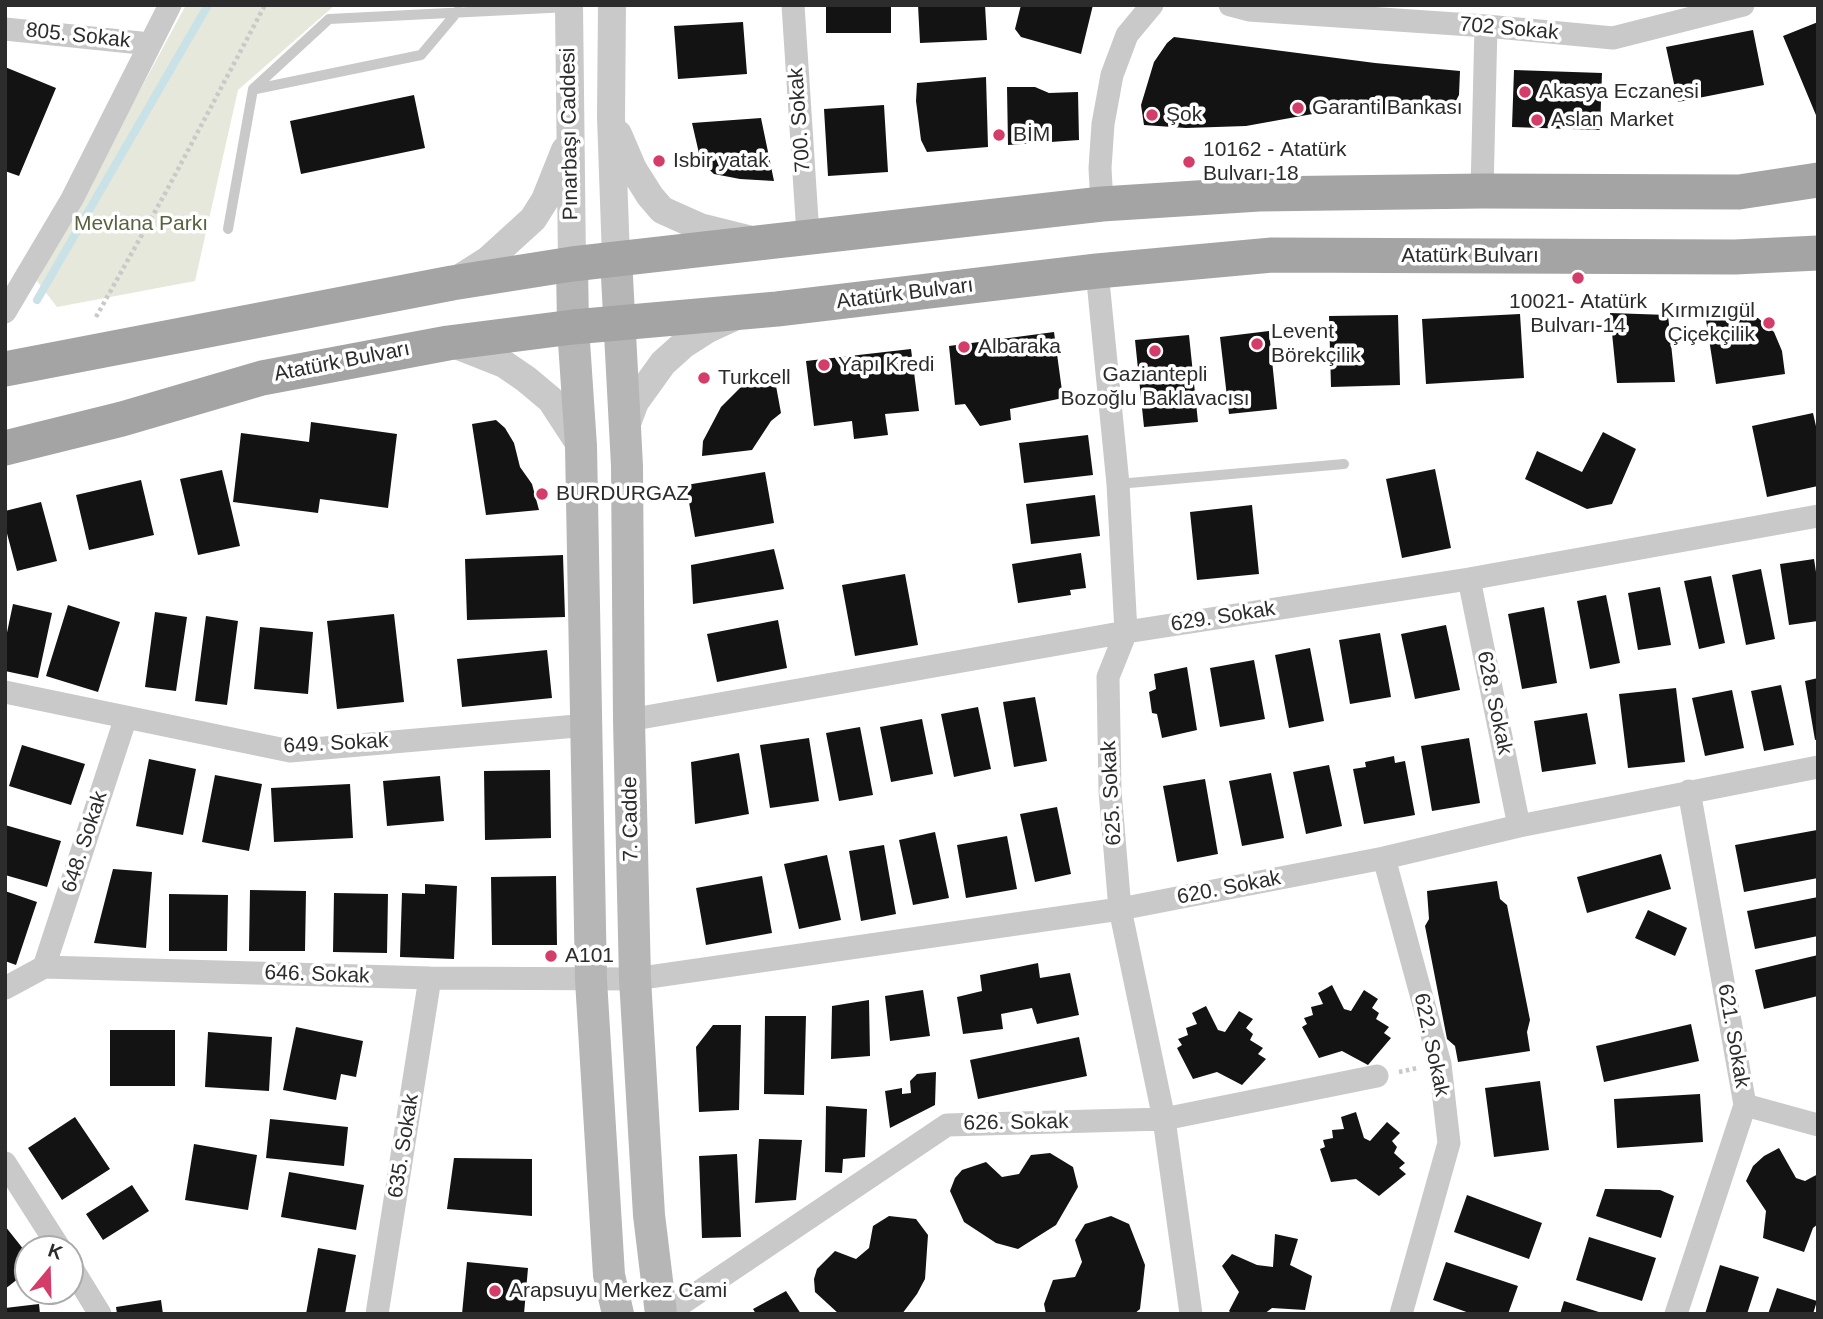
<!DOCTYPE html>
<html>
<head>
<meta charset="utf-8">
<style>
	body { margin:0 }
	#map { position:relative; width:1823px; height:1319px; overflow:hidden; background:#fff; font-family:Arial,sans-serif }
	canvas { display:block }
	.frame { position:absolute; inset:0; border:7px solid #2c2c2c; pointer-events:none }
	.north { position:absolute; left:14px; top:1235px; width:70px; height:70px; box-sizing:border-box; background:#fff; border:2px solid #ababab; border-radius:50%; rotate:19deg; font-size:19px; font-weight:700; line-height:28px; text-align:center; color:#2c2c2c }
	.north::after { content:''; display:block; margin:auto; width:24px; height:32px; background:#d43c6a; clip-path:polygon(50% 0,100% 100%,50% 72%,0 100%) }
</style>
</head>
<body>
<div id="map">
<canvas width="1823" height="1319"></canvas>
<div class="frame"></div>
<div class="north">K</div>
</div>
<script>
const c = document.querySelector('canvas').getContext('2d');
c.lineJoin = 'round';
function fill(path, color) { c.fillStyle = color; c.fill(path, 'evenodd'); }
const toPath = rows => new Path2D(rows.map(r => 'M' + r).join(''));
function trace(path, color, width, dash) { c.strokeStyle = color; c.lineWidth = width; c.lineCap = dash ? 'butt' : 'round'; c.setLineDash(dash || []); c.stroke(path); }
function write(font, color, halo, rows, align = 'center') {
  c.font = font + ' Arial,sans-serif'; c.lineWidth = 7; c.setLineDash([]); c.textBaseline = 'middle'; c.strokeStyle = halo; c.fillStyle = color; for (const [text, x, y, turn = 0] of rows) {
    c.save(); c.translate(x, y); c.rotate((+turn || 0) * Math.PI / 180); c.textAlign = isNaN(turn) ? turn : align; if (halo) c.strokeText(text, 0, 0); c.fillText(text, 0, 0); c.restore();
  }
}
fill(toPath([
	[186,5,335,5,238,90,195,281,57,307,37,281]
]), '#e5e8da');
trace(toPath([
	[37,300,208,5]
]), '#c8e2e7', 8);
fill(toPath([
	[826,5,891,5,891,33,826,33],
	[918,5,985,5,987,40,920,43],
	[1021,5,1093,5,1081,54,1021,37,1015,29],
	[743,22,747,74,678,79,674,26],
	[1818,22,1818,120,1783,36],
	[1753,30,1764,85,1678,102,1666,47],
	[1174,37,1375,63,1460,71,1459,95,1452,108,1429,115,1318,113,1246,126,1186,128,1144,125,1141,105,1154,62,1167,43],
	[5,67,56,88,19,176,5,171],
	[1514,70,1602,73,1600,130,1512,127],
	[986,77,988,147,927,152,921,140,916,101,917,83],
	[1007,87,1035,87,1049,93,1078,92,1079,140,1008,145],
	[414,95,425,148,301,174,290,121],
	[884,105,888,172,828,176,824,109],
	[761,118,774,181,740,179,714,174,701,162,692,123],
	[1610,313,1668,315,1675,382,1617,383],
	[1520,314,1524,378,1426,384,1422,319],
	[1398,315,1400,385,1331,387,1329,316],
	[1758,318,1774,332,1782,351,1785,374,1716,384,1706,320],
	[1269,331,1277,409,1229,414,1220,337],
	[1054,332,1063,398,1010,409,1011,420,980,426,965,404,955,405,949,346],
	[1189,335,1198,422,1144,427,1135,340],
	[911,349,919,411,885,414,888,435,854,439,852,421,814,426,806,361],
	[774,375,781,413,771,421,752,450,702,456,703,441,721,407,741,387],
	[1813,413,1818,435,1818,486,1767,497,1752,426],
	[496,420,505,428,514,443,520,467,532,484,539,510,486,515,472,424],
	[311,422,397,434,388,508,320,499,318,513,233,502,241,433,309,442],
	[1603,432,1636,449,1612,504,1587,509,1525,479,1537,451,1582,472],
	[1088,435,1093,475,1024,483,1019,443],
	[1435,469,1451,548,1402,558,1386,479],
	[222,470,240,546,198,555,180,479],
	[765,472,774,523,695,537,686,485],
	[141,480,154,535,89,550,76,495],
	[1095,495,1100,536,1031,544,1026,504],
	[41,502,57,561,17,571,5,526,5,511],
	[1252,505,1259,574,1197,580,1190,512],
	[774,549,784,589,693,604,691,565],
	[1081,553,1086,588,1070,590,1071,595,1018,603,1012,564],
	[563,555,565,617,467,620,465,559],
	[1814,559,1818,585,1818,621,1789,625,1780,564],
	[1761,569,1775,639,1746,645,1732,575],
	[905,574,918,645,855,656,842,585],
	[1711,576,1725,643,1699,649,1684,581],
	[1660,587,1671,645,1638,650,1628,593],
	[1606,595,1620,663,1590,669,1577,601],
	[13,604,52,613,38,678,5,671,5,642],
	[68,605,120,622,98,692,46,676],
	[1544,607,1557,683,1522,689,1508,614],
	[155,612,187,617,176,691,145,687],
	[394,614,404,702,337,709,327,621],
	[206,616,238,621,227,705,195,701],
	[778,620,787,668,717,682,707,634],
	[1446,625,1460,690,1415,699,1401,634],
	[260,627,313,632,308,694,254,689],
	[1380,633,1391,697,1350,704,1339,640],
	[1310,648,1324,721,1289,728,1275,655],
	[547,650,552,698,462,707,457,659],
	[1254,660,1265,719,1220,727,1210,668],
	[1187,667,1197,730,1162,738,1157,714,1152,713,1149,692,1156,689,1154,674],
	[1818,678,1818,739,1815,740,1805,681],
	[1781,685,1794,745,1764,751,1751,691],
	[1676,688,1685,762,1628,768,1619,694],
	[1732,690,1744,748,1705,756,1692,698],
	[1035,697,1047,761,1014,767,1003,702],
	[978,707,991,769,954,777,941,714],
	[1587,713,1596,764,1542,772,1534,721],
	[922,719,933,774,891,782,880,727],
	[860,727,873,795,839,801,826,733],
	[809,738,819,801,770,808,760,745],
	[1469,738,1480,803,1432,811,1421,746],
	[22,745,85,764,71,805,9,786],
	[739,753,749,814,695,824,691,762],
	[1394,756,1395,763,1405,761,1415,815,1364,824,1353,769,1366,767,1365,762],
	[149,759,196,769,183,835,136,826],
	[1329,765,1342,826,1306,834,1293,772],
	[550,770,551,838,485,840,484,771],
	[1271,773,1284,838,1242,846,1229,781],
	[215,775,262,784,249,851,202,842],
	[440,776,444,821,387,826,383,781],
	[1205,779,1218,854,1177,862,1163,786],
	[350,784,353,838,274,842,271,788],
	[1057,807,1071,874,1035,882,1020,814],
	[5,825,61,841,47,887,5,875],
	[1817,830,1818,878,1744,892,1735,845],
	[935,832,949,898,913,905,899,840],
	[1007,836,1017,889,966,898,957,845],
	[884,845,896,914,861,921,849,851],
	[1661,854,1671,889,1587,913,1577,877],
	[827,855,841,920,799,929,784,864],
	[113,869,152,872,146,948,94,943],
	[556,876,557,945,492,945,491,877],
	[762,876,772,933,706,945,696,888],
	[1497,881,1500,899,1507,905,1530,1020,1527,1032,1530,1051,1458,1062,1455,1046,1447,1039,1425,926,1429,919,1427,891],
	[425,884,457,886,454,959,400,957,402,893,425,894],
	[250,890,306,891,305,951,249,951],
	[5,891,37,902,16,965,5,961],
	[334,893,388,894,387,953,333,952],
	[169,894,228,895,227,951,169,951],
	[1818,897,1818,936,1755,949,1747,911],
	[1648,910,1687,928,1675,956,1635,938],
	[1818,955,1818,996,1764,1009,1755,970],
	[1038,963,1040,978,1070,973,1079,1015,1037,1024,1032,1008,1001,1014,1003,1029,963,1034,957,997,982,991,980,975],
	[1332,985,1344,1009,1351,1011,1364,990,1378,999,1372,1008,1379,1013,1376,1019,1389,1027,1384,1033,1391,1038,1368,1065,1342,1051,1319,1058,1302,1027,1307,1024,1304,1018,1313,1015,1311,1007,1323,1004,1318,993],
	[923,990,930,1036,890,1041,885,996],
	[869,1000,870,1056,831,1059,832,1006],
	[1206,1006,1218,1030,1225,1032,1239,1011,1253,1019,1246,1028,1253,1034,1250,1040,1263,1048,1258,1054,1266,1059,1242,1085,1217,1072,1193,1079,1177,1048,1182,1045,1178,1039,1188,1035,1186,1028,1197,1024,1192,1013],
	[765,1016,806,1016,804,1095,764,1094],
	[1691,1024,1699,1061,1604,1082,1596,1046],
	[713,1025,741,1025,739,1110,699,1112,696,1047],
	[296,1027,363,1041,356,1077,341,1074,336,1100,283,1090],
	[110,1030,175,1030,175,1086,110,1086],
	[208,1032,272,1037,269,1091,205,1087],
	[1079,1037,1087,1076,978,1099,970,1060],
	[936,1072,935,1105,890,1128,885,1091,902,1088,902,1094,911,1093,910,1081,917,1074],
	[1540,1081,1549,1150,1494,1157,1485,1088],
	[1700,1094,1703,1142,1617,1148,1614,1099],
	[826,1106,867,1109,865,1157,843,1159,842,1173,825,1172],
	[1356,1112,1364,1138,1370,1141,1387,1122,1400,1133,1392,1141,1397,1147,1394,1153,1405,1163,1399,1168,1406,1174,1379,1196,1356,1179,1331,1182,1320,1149,1325,1147,1323,1140,1333,1138,1332,1130,1344,1129,1341,1117],
	[75,1117,110,1169,62,1200,28,1148],
	[270,1119,348,1127,344,1166,266,1158],
	[759,1139,802,1140,796,1200,755,1203],
	[194,1144,257,1155,248,1210,185,1200],
	[1779,1148,1796,1178,1805,1181,1818,1174,1818,1224,1813,1228,1804,1252,1763,1238,1766,1211,1746,1181,1753,1166,1764,1156],
	[1050,1153,1073,1167,1078,1187,1056,1225,1018,1249,996,1243,964,1222,950,1191,955,1178,962,1170,986,1162,1002,1177,1019,1174,1031,1155],
	[737,1154,741,1237,702,1238,699,1156],
	[454,1158,532,1159,532,1216,447,1209],
	[289,1172,364,1185,356,1230,281,1217],
	[132,1185,149,1211,103,1240,86,1214],
	[1605,1189,1660,1190,1674,1196,1661,1238,1596,1216],
	[1467,1195,1542,1223,1529,1259,1454,1232],
	[889,1216,916,1219,928,1235,925,1279,917,1294,902,1314,839,1314,815,1292,814,1279,817,1269,835,1251,856,1259,869,1248,873,1226],
	[1111,1216,1129,1224,1145,1265,1140,1309,1134,1314,1046,1314,1044,1304,1053,1280,1075,1277,1082,1262,1075,1240,1085,1224],
	[5,1226,28,1255,28,1271,5,1289],
	[1275,1234,1298,1239,1290,1265,1312,1276,1305,1310,1272,1308,1264,1314,1232,1314,1229,1311,1239,1292,1222,1266,1232,1254,1257,1265,1273,1267],
	[1589,1237,1656,1258,1642,1301,1576,1280],
	[318,1248,356,1255,345,1314,306,1314],
	[467,1262,528,1268,524,1314,462,1314],
	[1446,1262,1518,1286,1508,1314,1472,1314,1433,1300],
	[1720,1265,1759,1277,1747,1314,1705,1314],
	[1777,1288,1817,1301,1813,1314,1768,1314],
	[786,1291,801,1314,756,1314,753,1309],
	[161,1300,163,1314,117,1314,116,1307],
	[1564,1301,1602,1313,1602,1314,1560,1314],
	[39,1304,40,1314,5,1314,5,1308]
]), '#131313');
trace(toPath([
	[96,317,167,190,265,5],
	[1399,1072,1417,1068]
]), '#c9c9c9', 4.5, [3.5, 3.5]);
trace(toPath([
	[256,89,421,55,458,11],
	[228,229,253,89,329,19,569,7],
	[1118,484,1344,464]
]), '#c9c9c9', 10);
trace(toPath([
	[793,5,808,235],
	[1230,5,1249,10,1486,26,1613,38,1743,5],
	[5,29,150,44],
	[1482,191,1486,26],
	[1102,204,1100,168,1103,124,1112,75,1127,35,1152,5],
	[1097,271,1118,484,1126,632,1108,677,1110,791,1120,909,1164,1119,1191,1314],
	[5,312,72,199,170,5],
	[1469,579,1519,826],
	[5,692,290,751,588,725],
	[629,720,1126,632,1469,579,1818,516],
	[1384,858,1440,1064,1449,1143,1401,1314],
	[44,967,126,717],
	[5,988,44,967,430,978,635,979,1120,909,1384,858,1519,826,1818,767],
	[1745,1105,1818,1125],
	[5,1163,60,1249],
	[70,1265,100,1314],
	[377,1314,430,978],
	[666,1314,947,1125,1164,1119,1377,1076],
	[1676,1314,1745,1105,1689,791]
]), '#c9c9c9', 23);
trace(toPath([
	[569,5,572,264],
	[612,5,611,117,616,258],
	[618,134,633,169,650,196,662,210,700,227,748,239],
	[458,279,488,260,533,219,545,200,565,150],
	[451,343,504,364,526,379,551,400,581,446],
	[625,429,635,402,663,363,683,345,708,329,734,317]
]), '#c9c9c9', 28);
trace(toPath([
	[616,258,627,466,629,720,635,979,649,1215,661,1314],
	[572,264,573,327,581,446,591,980,609,1275,618,1314]
]), '#b6b6b6', 32);
trace(toPath([
	[5,369,452,283,572,264,1102,204,1259,194,1482,191,1739,192,1818,180],
	[5,448,122,419,262,378,448,343,573,327,777,309,1097,271,1272,255,1735,257,1818,253]
]), '#a4a4a4', 35);
for (const [x, y, r, color] of [
	[1525,92,7,"#d43c6a"],
	[1298,108,7,"#d43c6a"],
	[1152,115,7,"#d43c6a"],
	[1537,120,7,"#d43c6a"],
	[999,135,7,"#d43c6a"],
	[659,161,7,"#d43c6a"],
	[1189,162,7,"#d43c6a"],
	[1578,278,7,"#d43c6a"],
	[1769,323,7,"#d43c6a"],
	[1257,344,7,"#d43c6a"],
	[964,347,7,"#d43c6a"],
	[1155,351,7,"#d43c6a"],
	[824,365,7,"#d43c6a"],
	[704,378,7,"#d43c6a"],
	[542,494,7,"#d43c6a"],
	[551,956,7,"#d43c6a"],
	[495,1291,7,"#d43c6a"]
]) { const dot = new Path2D(); dot.arc(x, y, r, 0, 2 * Math.PI); c.fillStyle = color; c.fill(dot); trace(dot, '#fff', 2.5); }
write('21px', '#2c2c2c', '#fff', [
	["702 Sokak",1509,29,5],
	["805. Sokak",78,36,6],
	["700. Sokak",800,120,-94],
	["Pınarbaşı Caddesi",570,134,-91],
	["Atatürk Bulvarı",1470,256],
	["Atatürk Bulvarı",905,294,-7],
	["Atatürk Bulvarı",342,362,-11],
	["629. Sokak",1223,617,-9],
	["628. Sokak",1494,703,78],
	["649. Sokak",336,744,-3],
	["625. Sokak",1112,793,-93],
	["7. Cadde",631,819,-91],
	["648. Sokak",85,842,-72],
	["620. Sokak",1229,888,-11],
	["646. Sokak",317,975,2],
	["621. Sokak",1733,1036,80],
	["622. Sokak",1431,1045,78],
	["626. Sokak",1016,1123,-1],
	["635. Sokak",404,1146,-81]
]);
write('21px', '#2c2c2c', '#fff', [
	["Akasya Eczanesi",1539,92],
	["Garanti Bankası",1312,108],
	["Şok",1166,115],
	["Aslan Market",1551,120],
	["BİM",1013,135],
	["10162 - Atatürk",1203,150],
	["Bulvarı-18",1203,174],
	["Isbir yatak",673,161],
	["10021- Atatürk",1578,302,"center"],
	["Bulvarı-14",1578,326,"center"],
	["Kırmızıgül",1755,311,"right"],
	["Çiçekçilik",1755,335,"right"],
	["Levent",1271,332],
	["Börekçilik",1271,356],
	["Albaraka",978,347],
	["Yapı Kredi",838,365],
	["Gaziantepli",1155,375,"center"],
	["Bozoğlu Baklavacısı",1155,399,"center"],
	["Turkcell",718,378],
	["BURDURGAZ",556,494],
	["A101",565,956],
	["Arapsuyu Merkez Cami",509,1291]
], 'left');
write('21px', '#57633e', '#fff', [
	["Mevlana Parkı",141,224]
]);
</script>
</body>
</html>
